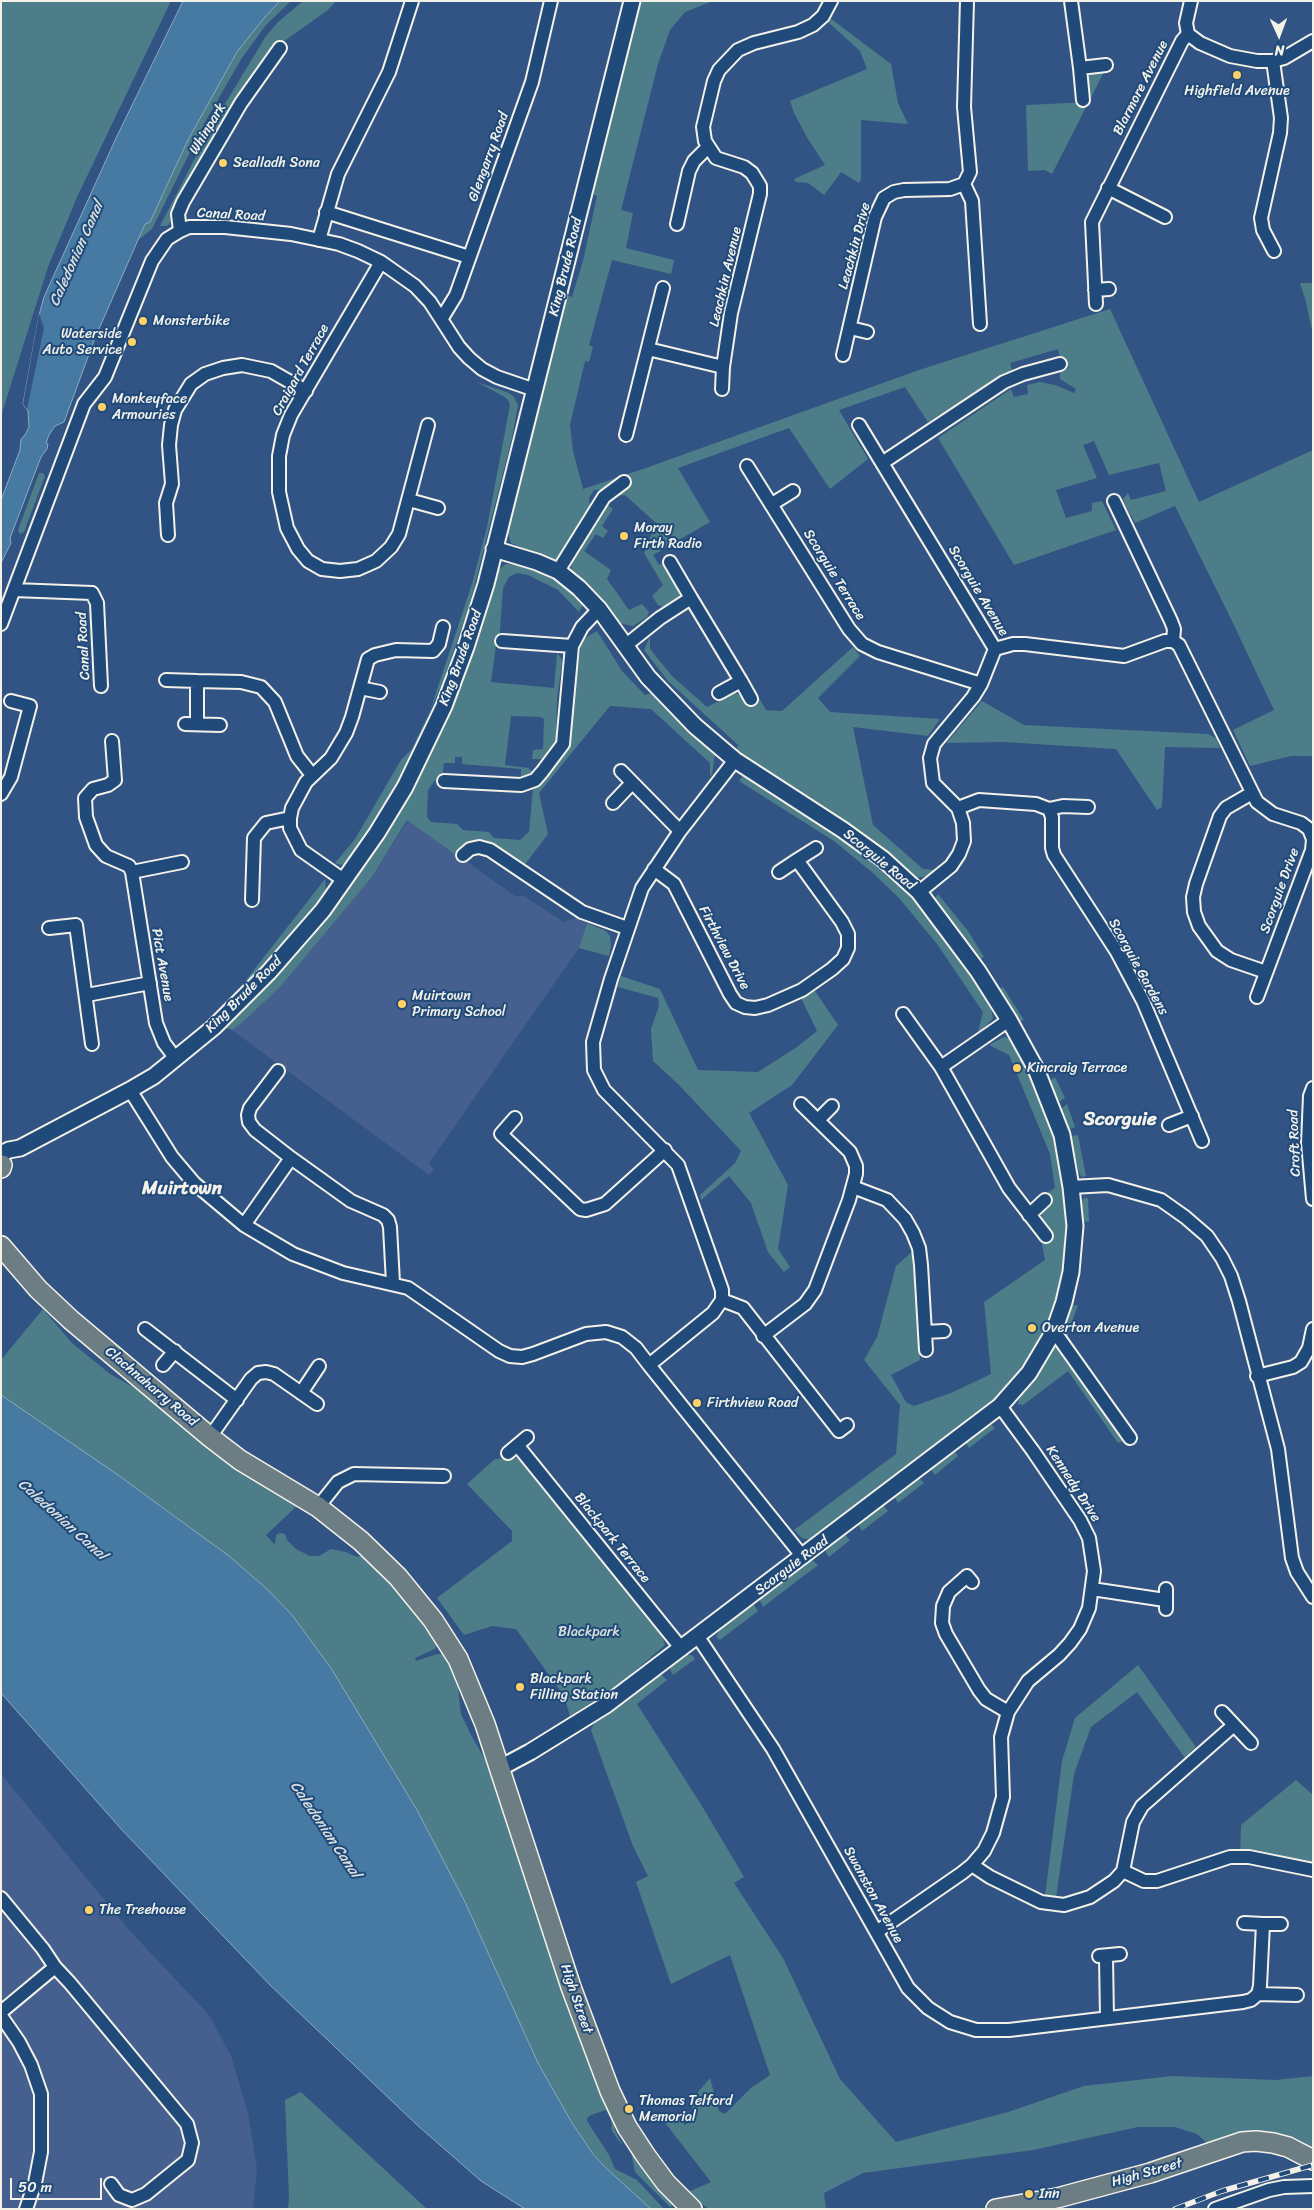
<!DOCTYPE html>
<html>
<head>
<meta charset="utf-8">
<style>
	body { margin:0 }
	#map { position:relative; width:1314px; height:2210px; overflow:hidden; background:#325484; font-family:Sriracha,sans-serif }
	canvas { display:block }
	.frame { position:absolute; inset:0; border:2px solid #f4f1e8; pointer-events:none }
	.north { position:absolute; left:1254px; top:10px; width:50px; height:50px; -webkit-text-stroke:4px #1f4a7a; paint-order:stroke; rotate:178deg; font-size:14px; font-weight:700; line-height:20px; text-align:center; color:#f4f1e8 }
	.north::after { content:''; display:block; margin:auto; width:18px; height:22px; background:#f4f1e8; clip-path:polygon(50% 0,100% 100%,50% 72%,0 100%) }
	.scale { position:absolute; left:10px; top:2178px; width:92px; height:22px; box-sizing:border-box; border:2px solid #f4f1e8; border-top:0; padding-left:6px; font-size:15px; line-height:18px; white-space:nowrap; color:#f4f1e8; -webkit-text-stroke:4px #1f4a7a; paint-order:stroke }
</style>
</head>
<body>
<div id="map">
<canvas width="1314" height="2210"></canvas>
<div class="frame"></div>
<div class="north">N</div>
<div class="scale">50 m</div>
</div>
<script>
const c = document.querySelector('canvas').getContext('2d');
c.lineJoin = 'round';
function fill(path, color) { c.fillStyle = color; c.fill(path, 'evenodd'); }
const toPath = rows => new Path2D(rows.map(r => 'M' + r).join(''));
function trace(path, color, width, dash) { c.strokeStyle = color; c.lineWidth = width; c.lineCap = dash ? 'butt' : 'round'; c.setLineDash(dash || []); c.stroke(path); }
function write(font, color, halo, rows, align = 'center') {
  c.font = font + ' Sriracha,sans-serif'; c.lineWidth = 4; c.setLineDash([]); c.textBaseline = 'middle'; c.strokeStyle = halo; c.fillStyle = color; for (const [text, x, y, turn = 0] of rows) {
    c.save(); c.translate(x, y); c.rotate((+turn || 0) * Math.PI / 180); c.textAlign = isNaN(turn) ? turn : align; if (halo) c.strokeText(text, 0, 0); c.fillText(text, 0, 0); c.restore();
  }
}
fill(toPath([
	[408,820,515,896,524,896,564,922,575,918,587,923,579,948,429,1163,434,1170,429,1175,232,1030,244,1021,281,986,372,877],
	[1,1774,129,1930,209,2015,231,2056,248,2113,257,2169,253,2209,1,2209]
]), '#45608e');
fill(toPath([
	[1,1,171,1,78,195,48,267,1,416],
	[280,1,291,1,266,25,242,58,206,120,152,229,137,241,146,222,150,222,188,140,237,52,264,18],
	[303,1,336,1,328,10,280,44,189,187,170,223,167,226,160,226,211,127,266,36,278,22],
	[639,1,713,1,685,12,670,30,658,64,621,210,633,213,626,248,674,260,671,274,612,260,589,345,593,347,589,362,585,361,570,425,573,451,583,489,643,469,919,370,1110,309,1199,502,1313,450,1313,756,1291,756,1250,766,1233,730,1274,710,1231,619,1175,506,1135,523,1125,505,1123,499,1128,493,1131,500,1166,491,1159,463,1109,475,1094,441,1083,445,1097,478,1056,490,1066,518,1092,511,1092,503,1102,501,1116,530,1014,565,938,438,1011,389,1014,397,1028,394,1027,385,1040,382,1055,385,1074,393,1076,389,1060,379,1060,373,1069,368,1065,357,1060,358,1058,349,1010,363,1012,370,928,422,905,387,839,410,868,459,830,489,789,428,678,468,710,522,653,555,659,565,664,562,681,591,679,597,664,607,658,605,652,596,663,585,644,553,656,523,625,495,615,496,608,489,594,490,589,498,590,509,557,562,511,543,507,530,565,295,572,297,583,261,597,196,591,193],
	[830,18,891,64,898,103,908,124,861,120,861,179,859,183,841,172,824,195,808,183,796,182,794,179,825,165,808,139,794,113,790,101,867,69,860,51,828,22],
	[1105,70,1052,174,1045,170,1028,171,1026,105,1088,102,1088,77,1091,73],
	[1300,283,1313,283,1313,335,1306,302],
	[477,382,509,393,514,397,518,405,512,438,469,607,442,684,397,785,355,854,345,864,340,865,335,863,355,839,401,760,412,749,431,708,472,584,487,527,510,405,508,400,503,396],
	[39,473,43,473,45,476,24,532,20,534,18,530],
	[605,502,613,509,602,526,608,531,603,538,596,534,584,551,611,570,607,579,629,610,642,604,649,612,647,617,633,626,618,623,592,590,571,570,572,564,568,561],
	[506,564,529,566,555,578,582,600,583,605,579,612,558,590,528,575,517,573,509,577,503,588,499,644,496,645,491,682,554,688,557,653,561,658,562,663,557,699,556,741,543,759,532,759,533,750,543,749,544,719,541,717,511,716,505,765,528,768,532,771,532,776,521,779,521,769,462,764,462,757,455,757,455,763,444,763,442,781,435,780,428,790,427,817,431,822,457,824,463,830,489,832,494,838,520,840,529,832,533,788,546,777,570,745,574,692,581,646,585,638,597,631,622,671,645,695,653,693,715,753,712,775,710,776,710,763,651,709,610,706,539,793,548,834,523,867,497,847,475,842,469,842,459,849,459,857,407,820,372,877,281,986,244,1021,232,1030,227,1028,225,1026,305,943,332,910,384,835,414,784,449,713,476,644,496,577,498,570],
	[650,636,650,649,672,676,707,707,735,693,743,696,748,704,759,698,766,710,782,711,853,647,860,656,818,698,830,712,940,719,928,736,853,727,873,825,923,869,937,870,927,876,916,878,894,860,737,753,736,750,738,745,668,681,644,650],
	[982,701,1024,725,1208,734,1216,738,1220,748,1165,747,1162,807,1157,810,1116,749,1003,742,946,743],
	[743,776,823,823,863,851,909,890,966,966,990,1004,993,1018,986,1026,978,1032,983,1012,937,944,899,898,873,873,834,841,739,781],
	[325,879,326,889,321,899,257,975,246,980],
	[938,894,968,931,984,957,978,960,937,904,935,898],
	[587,923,606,931,610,936,611,946,609,956,579,948],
	[621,976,660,989,698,1070,758,1072,797,1047,817,1031,801,998,815,991,838,1025,792,1085,749,1113,788,1185,778,1249,790,1267,784,1272,768,1252,751,1203,729,1176,701,1200,700,1195,735,1163,741,1151,678,1084,653,1061,651,1029,659,1006,658,998,618,987],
	[1003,987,1024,1020,1019,1022,998,989],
	[1004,1037,1011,1039,1025,1061,1053,1127,1061,1169,1065,1200,1067,1243,1061,1281,1051,1317,1032,1356,1021,1371,997,1398,812,1540,802,1538,794,1530,896,1454,900,1405,864,1360,877,1337,896,1266,914,1250,920,1360,891,1375,906,1402,914,1406,951,1393,991,1374,984,1302,1045,1260,1042,1244,1053,1234,1042,1219,1042,1213,1050,1204,1044,1195,1055,1188,1050,1154,1009,1055,989,1045],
	[1055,1077,1065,1098,1060,1101,1056,1098,1049,1081],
	[1067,1104,1075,1127,1070,1129,1061,1109],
	[1078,1135,1086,1176,1082,1177,1079,1173,1071,1138,1071,1136],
	[1084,1198,1088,1198,1089,1222,1082,1221,1081,1203],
	[1078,1305,1068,1333,1068,1337,1063,1333,1062,1328,1071,1306],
	[43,1309,72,1343,110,1374,149,1396,217,1454,249,1476,299,1504,266,1535,275,1545,276,1535,280,1533,285,1534,287,1540,296,1549,310,1556,319,1556,331,1549,346,1552,357,1557,364,1554,408,1599,438,1644,435,1649,415,1658,416,1661,437,1654,445,1654,459,1682,458,1689,461,1714,471,1735,491,1770,616,2121,615,2130,623,2147,612,2131,611,2120,606,2110,591,2115,587,2118,587,2121,609,2155,615,2169,637,2180,664,2209,651,2209,620,2182,593,2154,572,2123,538,2063,465,1902,417,1810,331,1668,292,1615,268,1590,175,1516,1,1395,1,1360],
	[1055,1346,1062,1349,1125,1440,1118,1443,1068,1371,1023,1405,1018,1404,1019,1398],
	[987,1424,991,1424,995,1428,969,1448,965,1441],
	[954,1450,958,1456,935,1475,930,1468],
	[519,1458,652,1620,662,1635,665,1645,621,1683,570,1716,564,1696,516,1629,492,1626,464,1635,437,1598,512,1541,512,1531,467,1484,495,1459],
	[918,1477,924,1483,898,1503,894,1495],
	[883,1505,888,1511,862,1531,859,1526,859,1522],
	[844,1534,850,1540,829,1557,826,1553,826,1548],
	[812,1560,818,1565,763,1607,759,1599],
	[754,1605,758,1611,720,1640,716,1637,721,1628,750,1606],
	[686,1655,692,1655,695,1659,673,1675,669,1667],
	[1138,1665,1196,1747,1185,1758,1137,1692,1091,1727,1074,1774,1056,1897,1045,1896,1062,1761,1075,1718],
	[661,1674,667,1680,637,1704,702,1806,744,1877,734,1883,783,1958,840,2079,896,2142,1008,2112,1084,2086,1172,2076,1276,2080,1313,2076,1313,2151,1210,2146,1197,2134,1175,2127,1138,2127,1033,2150,863,2173,824,2193,826,2209,709,2209,706,2207,688,2192,711,2182,666,2124,675,2114,685,2125,694,2119,691,2100,710,2078,719,2111,725,2114,751,2088,770,2075,730,1955,671,1984,636,1882,648,1876,633,1846,591,1730,594,1723],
	[1296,1780,1313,1795,1313,1875,1240,1863,1241,1825],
	[301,2092,427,2209,288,2209,289,2197,285,2100],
	[630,2147,675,2203,673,2205,670,2207,635,2172]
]), '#4d7d88');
const water = toPath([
	[183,1,280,1,264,18,237,52,188,140,150,222,145,224,95,338,64,422,55,426,49,435,46,443,48,444,47,449,41,457,10,538,11,543,1,563,1,500,20,450,21,439,25,435,29,427,28,411,23,404,39,315,44,297,117,136,183,1],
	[1,1395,118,1475,229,1556,268,1590,292,1615,331,1668,417,1810,465,1902,538,2063,572,2123,593,2154,605,2167,651,2209,525,2209,481,2181,416,2124,270,1985,122,1830,1,1693,1,1395]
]);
fill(water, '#467aa3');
trace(water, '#8caabf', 1);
fill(toPath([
	[39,313,44,328,27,409,23,404]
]), '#325484');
const minor = toPath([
	[967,1,964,107,970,172,964,184,972,201,980,324],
	[1071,1,1080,68,1106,65],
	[1188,34,1200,43,1230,56,1257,61,1273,61,1284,58,1313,41],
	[1188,34,1186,23,1191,1],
	[1273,61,1281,118,1280,133,1261,218,1263,230,1274,251],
	[1080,68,1083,100],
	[1108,188,1165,217],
	[326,212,469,257],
	[677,224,689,171,694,161,708,147],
	[180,231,178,214,183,202,241,103,280,48],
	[319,240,338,174,389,72,412,1],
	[381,262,291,415,283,435,279,456,279,492,287,528,298,549,308,561,322,569,340,571,358,569,376,561,391,547,399,534,428,425],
	[1095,290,1109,289],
	[1096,304,1092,222,1182,41,1188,34],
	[442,318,456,295,532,82,551,1],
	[850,328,867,332],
	[648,349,723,367,731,313,760,194,760,186,752,173,744,167,716,158,705,141,703,127,714,81,719,70,738,50,754,43,798,32,813,25,823,16,831,1],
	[843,355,875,217,884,198,894,192,904,190,950,189,964,184],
	[722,389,723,367],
	[859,425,995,649],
	[626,435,663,288],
	[882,463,1004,382,1023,374,1060,364],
	[747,466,849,629,862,644,878,652,981,684],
	[409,500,438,508],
	[1114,501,1171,621,1174,629,1173,641],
	[772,504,793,491],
	[168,535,166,503,172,484,169,445,171,425,175,410,191,384,205,374,223,368,242,365,271,371,306,391],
	[670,562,691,598],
	[558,571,604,497,624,482],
	[14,590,92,593,97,603,101,686],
	[1,624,84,404,105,377,152,261,167,239,180,231,189,227,225,227,291,234,339,244,358,251,381,262,415,286,430,302,459,347,469,358,482,369,497,377,535,390],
	[502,641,572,646],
	[625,646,660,618,691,598,741,681,719,693],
	[995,649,1013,644,1025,644,1124,656,1165,641,1173,641,1179,645,1257,802,1273,814,1301,823,1309,829,1313,839,1312,850,1257,997],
	[166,680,197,681],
	[741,681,751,699],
	[360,688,380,692],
	[185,724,220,725],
	[197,724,197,681,241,682,261,687,275,702,297,756,312,775],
	[112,741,115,780,108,785,93,789,85,798,86,817,96,845,106,856,129,866,132,872,156,1023,164,1043,176,1059],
	[621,771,680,831],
	[444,781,521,785,535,780,542,772,563,744,572,646,582,627,599,609],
	[1252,793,1226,808,1220,816,1196,884,1193,897,1194,912,1199,926,1217,951,1231,960,1266,972],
	[1,794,11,777,30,706,11,701],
	[613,803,632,783],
	[958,808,979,800,1036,804,1049,809,1052,817,1052,848,1054,855,1117,952,1143,1001,1202,1141],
	[1049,809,1063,806,1088,807],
	[463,855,470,849,479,847,490,850,582,912,627,928],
	[654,869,674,884,730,994,736,1003,745,1007,755,1008,768,1005,802,990,832,969,843,959,848,948,848,934,842,922,797,860,816,848],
	[132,872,182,862],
	[779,872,797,860],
	[345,881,301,850,290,828,290,818,292,808,306,782,331,758,346,733,352,717,368,659,375,655,396,650,433,651,439,644,443,627],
	[919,892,951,866,959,854,964,841,963,823,958,808,933,783,930,758,934,744,973,697,981,684,995,649],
	[252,900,254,838,266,823,290,818],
	[49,928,76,925,92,1044],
	[87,995,150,983],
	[903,1014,941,1067],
	[1009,1020,941,1067,1009,1188,1046,1236],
	[278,1071,250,1108,248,1115,249,1122,255,1130,291,1158],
	[1313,1088,1310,1096,1308,1143,1313,1199],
	[130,1090,172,1157,194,1183,244,1225,293,1254,343,1273,408,1288,499,1351,510,1356,522,1357,533,1354,586,1334,606,1332,622,1337,636,1348,649,1365,803,1557],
	[515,1118,501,1134,580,1209,586,1210,605,1204,665,1150],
	[818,1120,832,1106],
	[1169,1125,1192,1116],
	[853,1187,887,1200,905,1219,913,1233,919,1248,921,1265,926,1350],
	[1071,1187,1108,1185,1161,1200,1185,1217,1207,1236,1222,1258,1231,1276,1239,1301,1278,1449,1292,1558,1297,1572,1313,1597],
	[1029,1215,1045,1200],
	[244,1225,291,1158,351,1201,383,1215,388,1220,390,1227,393,1283],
	[722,1300,743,1308,839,1431,847,1425],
	[145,1329,237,1400],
	[1054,1331,1130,1438],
	[925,1332,944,1331],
	[763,1336,805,1304,815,1290,849,1200,856,1174,856,1166,850,1152,801,1104],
	[163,1365,175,1351],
	[649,1365,713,1313,722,1300,722,1290,678,1165,604,1090,594,1070,593,1042,611,979,642,888,680,831,735,760],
	[1257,1376,1293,1367,1301,1362,1309,1348,1313,1329],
	[301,1393,319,1366],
	[210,1437,251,1379,258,1373,266,1372,274,1374,317,1404],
	[518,1446,682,1649],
	[508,1453,527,1437],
	[318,1507,338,1482,354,1474,444,1476],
	[972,1582,967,1576,949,1592,943,1606,942,1623,946,1634,979,1690,986,1699,1008,1712],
	[1092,1589,1165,1600],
	[1166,1609,1166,1589],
	[698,1637,773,1749,908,1988,928,2008,950,2022,976,2030,1009,2030,1243,2002,1251,2000,1258,1994,1297,1995],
	[1222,1712,1251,1743],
	[972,1865,990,1877,1041,1902,1064,1905,1090,1897,1114,1881,1123,1871,1133,1822,1142,1806,1234,1725],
	[1123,1871,1144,1881,1157,1881,1230,1857,1249,1857,1313,1870],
	[1,1898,43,1949,55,1967,70,1983,187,2124,192,2143,188,2160,146,2194,132,2200,119,2195,111,2184],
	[1244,1923,1263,1924],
	[878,1931,962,1873,972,1865,984,1851,993,1833,1003,1797,1001,1737,1008,1712,1028,1681,1059,1655,1070,1643,1080,1629,1089,1608,1094,1571,1089,1538,1080,1520,1033,1451,1000,1406],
	[1099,1956,1120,1954],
	[1106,1957,1107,2018],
	[1258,1994,1260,1986,1263,1924,1281,1924],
	[1,2012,55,1967],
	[1,2016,19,2042,31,2065,41,2094,41,2152,35,2183,26,2209],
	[1215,2209,1269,2190,1284,2187,1313,2186]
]);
const tertiary = toPath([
	[494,549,537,562,558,571,579,588,599,609,648,677,695,726,735,760,843,830,883,859,919,892,978,971,1009,1020,1036,1069,1062,1135,1071,1187,1075,1226,1071,1272,1064,1302,1054,1331,1029,1373,1000,1406,606,1705,530,1752,500,1768],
	[1,1154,9,1150,20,1148,130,1090,154,1076,214,1027,269,972,323,910,377,833,405,787,444,706,466,647,486,584,632,1]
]);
const primary = toPath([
	[1,1168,2,1165],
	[1,1246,38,1289,71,1320,210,1437,240,1460,318,1507,361,1541,398,1577,433,1620,458,1659,485,1724,571,1987,610,2091,627,2127,646,2156,666,2183,692,2209],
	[996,2209,1057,2198,1150,2173,1242,2142,1256,2141,1273,2143,1288,2147,1313,2160]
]);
trace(minor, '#f4f1e8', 16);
trace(tertiary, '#f4f1e8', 19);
trace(primary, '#f4f1e8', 22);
trace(minor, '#1f4a7a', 12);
trace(tertiary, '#1f4a7a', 15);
trace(primary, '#6c7e84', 19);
const rail = toPath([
	[1175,2209,1222,2191,1313,2165]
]);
trace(rail, '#f4f1e8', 5.5);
trace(rail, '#1f4a7a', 4, [11]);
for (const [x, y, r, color] of [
	[1237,75,5,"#ffd166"],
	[223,163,5,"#ffd166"],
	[143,321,5,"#ffd166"],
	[132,342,5,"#ffd166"],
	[102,407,5,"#ffd166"],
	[624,536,5,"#ffd166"],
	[402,1004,5,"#ffd166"],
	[1017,1068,5,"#ffd166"],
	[1032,1328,5,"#ffd166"],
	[697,1403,5,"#ffd166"],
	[520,1687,5,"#ffd166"],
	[89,1910,5,"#ffd166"],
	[629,2109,5,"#ffd166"],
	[1029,2194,5,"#ffd166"]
]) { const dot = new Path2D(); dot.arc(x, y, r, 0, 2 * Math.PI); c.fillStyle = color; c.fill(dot); trace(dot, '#1f4a7a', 2); }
write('14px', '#f4f1e8', '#1f4a7a', [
	["Blarmore Avenue",1141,88,-63],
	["Whinpark",208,129,-59],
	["Glengarry Road",489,157,-70],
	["Canal Road",231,215,3],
	["Leachkin Drive",855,246,-75],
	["King Brude Road",566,267,-76],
	["Leachkin Avenue",726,277,-77],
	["Craigard Terrace",301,370,-61],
	["Scorguie Terrace",834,575,58],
	["Scorguie Avenue",978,591,59],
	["Canal Road",84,646,-93],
	["King Brude Road",461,658,-70],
	["Scorguie Road",879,860,39],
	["Scorguie Drive",1280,891,-70],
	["Firthview Drive",724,948,62],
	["Pict Avenue",162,965,80],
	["Scorguie Gardens",1138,967,61],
	["King Brude Road",244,995,-45],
	["Croft Road",1295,1143,-92],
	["Clachnaharry Road",151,1387,40],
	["Kennedy Drive",1073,1484,57],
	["Blackpark Terrace",612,1538,51],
	["Scorguie Road",792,1566,-37],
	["Swanston Avenue",873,1895,61],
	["High Street",576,1999,71],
	["High Street",1147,2173,-16]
]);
write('14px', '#f4f1e8', '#1f4a7a', [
	["Highfield Avenue",1237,91,"center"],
	["Sealladh Sona",233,163],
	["Monsterbike",153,321],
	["Waterside",122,334,"right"],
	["Auto Service",122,350,"right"],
	["Monkeyface",112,399],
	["Armouries",112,415],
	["Moray",634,528],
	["Firth Radio",634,544],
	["Muirtown",412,996],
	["Primary School",412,1012],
	["Kincraig Terrace",1027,1068],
	["Overton Avenue",1042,1328],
	["Firthview Road",707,1403],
	["Blackpark",530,1679],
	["Filling Station",530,1695],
	["The Treehouse",99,1910],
	["Thomas Telford",639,2101],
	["Memorial",639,2117],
	["Inn",1039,2194]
], 'left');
write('14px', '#dbe0da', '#1f4a7a', [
	["Blackpark",589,1632]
]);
write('italic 15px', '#dadfde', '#1f4a7a', [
	["Caledonian Canal",77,254,-66],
	["Caledonian Canal",62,1520,42],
	["Caledonian Canal",325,1830,56]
]);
write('bold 19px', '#f4f1e8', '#1f4a7a', [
	["Scorguie",1120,1120],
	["Muirtown",182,1189]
]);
</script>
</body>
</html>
